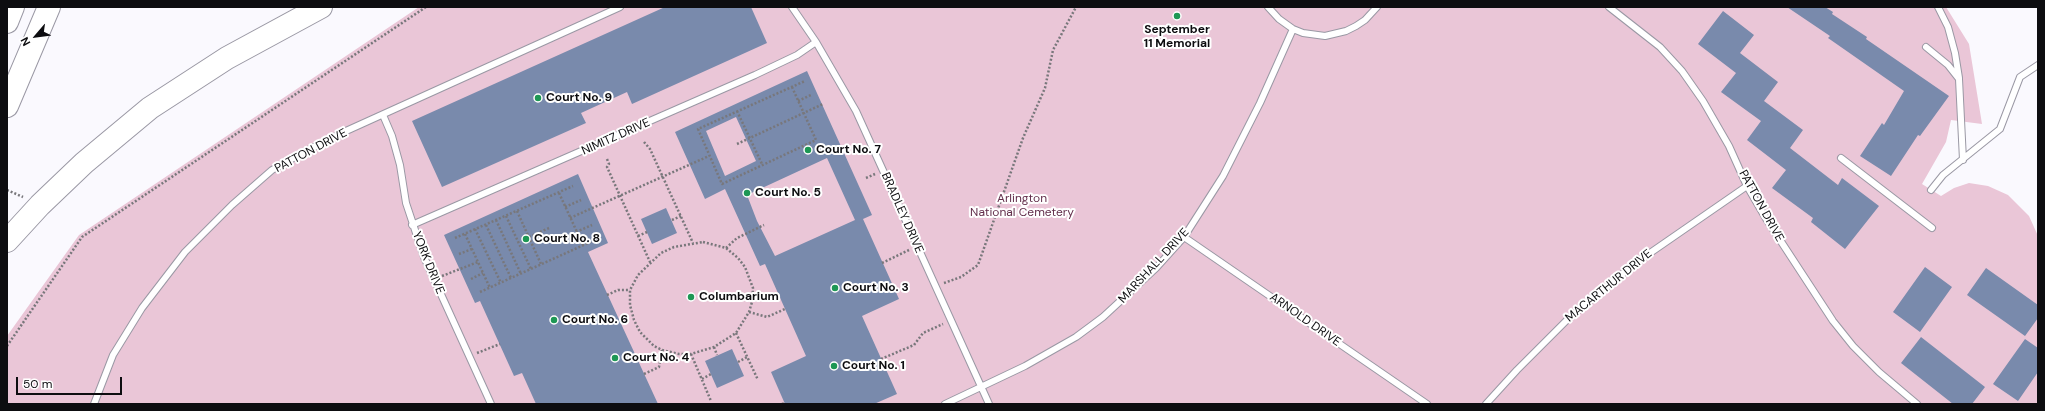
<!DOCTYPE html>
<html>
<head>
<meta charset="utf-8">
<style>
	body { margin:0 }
	#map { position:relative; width:2045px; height:411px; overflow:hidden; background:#faf9fe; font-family:"DM Sans",sans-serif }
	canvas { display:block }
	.frame { position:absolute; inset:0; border:8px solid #0d0d10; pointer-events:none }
	.north { position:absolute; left:16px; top:16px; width:40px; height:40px; -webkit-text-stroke:3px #fff; paint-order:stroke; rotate:242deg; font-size:11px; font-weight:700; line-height:16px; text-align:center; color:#0d0d10 }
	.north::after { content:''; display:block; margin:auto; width:14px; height:18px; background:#0d0d10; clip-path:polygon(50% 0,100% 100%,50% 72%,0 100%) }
	.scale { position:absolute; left:16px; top:377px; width:106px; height:18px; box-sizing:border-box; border:2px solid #0d0d10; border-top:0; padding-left:5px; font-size:12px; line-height:14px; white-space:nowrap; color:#0d0d10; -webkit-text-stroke:3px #fff; paint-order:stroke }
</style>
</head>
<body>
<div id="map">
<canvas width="2045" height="411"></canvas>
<div class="frame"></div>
<div class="north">N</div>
<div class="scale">50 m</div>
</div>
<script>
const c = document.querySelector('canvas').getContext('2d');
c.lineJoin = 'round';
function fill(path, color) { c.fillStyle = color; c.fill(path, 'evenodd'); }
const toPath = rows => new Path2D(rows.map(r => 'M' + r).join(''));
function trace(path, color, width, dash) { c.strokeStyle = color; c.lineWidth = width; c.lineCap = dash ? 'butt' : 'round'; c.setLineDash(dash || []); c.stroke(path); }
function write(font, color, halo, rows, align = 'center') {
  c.font = font + ' "DM Sans",sans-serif'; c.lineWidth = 4; c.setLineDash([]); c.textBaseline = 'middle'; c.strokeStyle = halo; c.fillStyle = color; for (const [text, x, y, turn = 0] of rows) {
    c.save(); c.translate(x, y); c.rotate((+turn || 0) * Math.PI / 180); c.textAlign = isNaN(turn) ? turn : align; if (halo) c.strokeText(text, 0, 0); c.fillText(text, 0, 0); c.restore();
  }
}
fill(toPath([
	[419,7,1946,7,1969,44,1982,124,1951,120,1946,142,1922,184,1941,196,1954,188,1969,183,1988,186,2008,195,2029,216,2038,236,2038,404,7,404,7,336,79,235]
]), '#eac6d7');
fill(toPath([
	[665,7,751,7,767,43,632,104,627,92,581,113,586,123,442,187,412,121],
	[1787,7,1825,7,1833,12,1832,14,1867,37,1866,39,1949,96,1920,136,1918,135,1891,176,1860,156,1882,123,1884,125,1904,91,1828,38,1830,36],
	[1723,11,1754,35,1740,53,1778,82,1764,101,1803,130,1790,148,1838,185,1842,178,1879,206,1845,249,1811,222,1813,218,1772,188,1786,170,1747,140,1761,121,1721,92,1736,73,1698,44],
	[807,71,872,215,863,219,899,299,862,316,897,394,874,404,785,404,771,372,806,356,765,264,760,266,725,189,705,199,675,132],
	[736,117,756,161,725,176,706,131],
	[827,158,855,220,775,256,757,221,747,195],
	[578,174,608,243,588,252,658,404,536,404,522,373,514,376,480,301,475,303,444,235],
	[666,208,677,233,652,244,641,219],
	[1925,267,1952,287,1920,332,1893,312],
	[1986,268,2038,305,2038,318,2025,336,1967,295],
	[1921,337,1985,387,1972,404,1953,404,1901,363],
	[2025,339,2038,348,2038,372,2018,401,1993,384],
	[732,349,744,376,717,388,705,361]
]), '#798aac');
const lane = toPath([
	[792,7,816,42,856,111,989,404],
	[1268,7,1279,19,1293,29,1303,33,1325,36,1346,31,1356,26,1365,20,1377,7],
	[1609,7,1660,47,1682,71,1703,101,1729,146,1747,186,1765,217,1833,321,1853,346,1879,372,1917,404],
	[1938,7,1948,27,1955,53,1959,78],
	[1926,47,1948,65,1959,79,1963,160],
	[383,115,392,136,400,165,406,203,424,257,491,404],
	[1841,158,1932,228],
	[1931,190,1943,175,2000,129,2020,77,2038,65],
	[412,225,755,75,797,55,816,42],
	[1184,237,1427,404],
	[94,404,113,355,142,308,185,252,232,205,272,170,304,152,346,131,620,7],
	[945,404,1025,366,1076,337,1103,317,1156,268,1184,237,1223,176,1260,103,1293,29],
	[1486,404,1517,370,1570,317,1637,262,1747,186]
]);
const highway = toPath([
	[7,22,13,7],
	[7,106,49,7],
	[7,241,40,205,84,163,150,108,227,58,321,7]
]);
trace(lane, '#9a98a4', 8);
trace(highway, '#9a98a4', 24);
trace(toPath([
	[792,87,816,140,722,184,698,129,805,81],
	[798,101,811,95],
	[737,111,762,164],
	[644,142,650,149,693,243],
	[737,144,823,104],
	[607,159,609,164,607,167,650,262],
	[866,178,875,174],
	[7,190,23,197],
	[559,193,583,245],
	[565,207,581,200],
	[517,211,541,264],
	[506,216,531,269],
	[570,218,709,156],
	[496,220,521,274],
	[672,220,681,216],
	[486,225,511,278],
	[475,229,501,283],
	[576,232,592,225],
	[465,234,490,288],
	[638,236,647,232],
	[529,237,549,228],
	[455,238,573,186],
	[703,242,726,248,738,258,745,267,753,288,752,302,749,312,736,333,714,347,691,354,679,354,662,350,654,346,640,332,634,320,630,305,630,290,638,275,661,253,674,247,703,242],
	[726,248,737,238,764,225],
	[459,254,472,249],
	[882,263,909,250],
	[442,276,478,262],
	[471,279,483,273],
	[944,283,961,277,978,265,1023,138,1045,88,1053,50,1076,7],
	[480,292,597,239],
	[607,295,618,290,630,290],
	[749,312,767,317,785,309],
	[736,333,758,380],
	[7,346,82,237,426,7],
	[714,347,717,355],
	[477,353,500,344],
	[691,354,711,401],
	[881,359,914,345,923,333,943,324],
	[738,362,747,357],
	[644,374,659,367,662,350],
	[702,379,711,374],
	[782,404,785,403]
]), '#78777b', 2.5, [2, 2]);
trace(lane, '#fff', 6);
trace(highway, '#fff', 22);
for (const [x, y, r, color] of [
	[1177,16,4,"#1d9754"],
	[538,98,4,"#1d9754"],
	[808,150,4,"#1d9754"],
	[747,193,4,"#1d9754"],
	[526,239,4,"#1d9754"],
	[835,288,4,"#1d9754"],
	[691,297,4,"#1d9754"],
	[554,320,4,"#1d9754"],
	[615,358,4,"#1d9754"],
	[834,366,4,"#1d9754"]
]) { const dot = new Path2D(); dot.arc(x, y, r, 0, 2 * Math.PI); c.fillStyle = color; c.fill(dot); trace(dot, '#fff', 1.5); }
write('bold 12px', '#0d0d10', '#fff', [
	["September",1177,30,"center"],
	["11 Memorial",1177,44,"center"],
	["Court No. 9",546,98],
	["Court No. 7",816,150],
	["Court No. 5",755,193],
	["Court No. 8",534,239],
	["Court No. 3",843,288],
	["Columbarium",699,297],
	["Court No. 6",562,320],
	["Court No. 4",623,358],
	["Court No. 1",842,366]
], 'left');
write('12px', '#0d0d10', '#fff', [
	["NIMITZ DRIVE",616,137,-24],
	["PATTON DRIVE",311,151,-28],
	["PATTON DRIVE",1761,206,61],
	["BRADLEY DRIVE",902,213,66],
	["YORK DRIVE",428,263,68],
	["MARSHALL DRIVE",1154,266,-47],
	["MACARTHUR DRIVE",1609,286,-39],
	["ARNOLD DRIVE",1305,320,35]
]);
write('12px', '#622e4b', '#fff', [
	["Arlington",1022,199],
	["National Cemetery",1022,213]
]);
</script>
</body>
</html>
